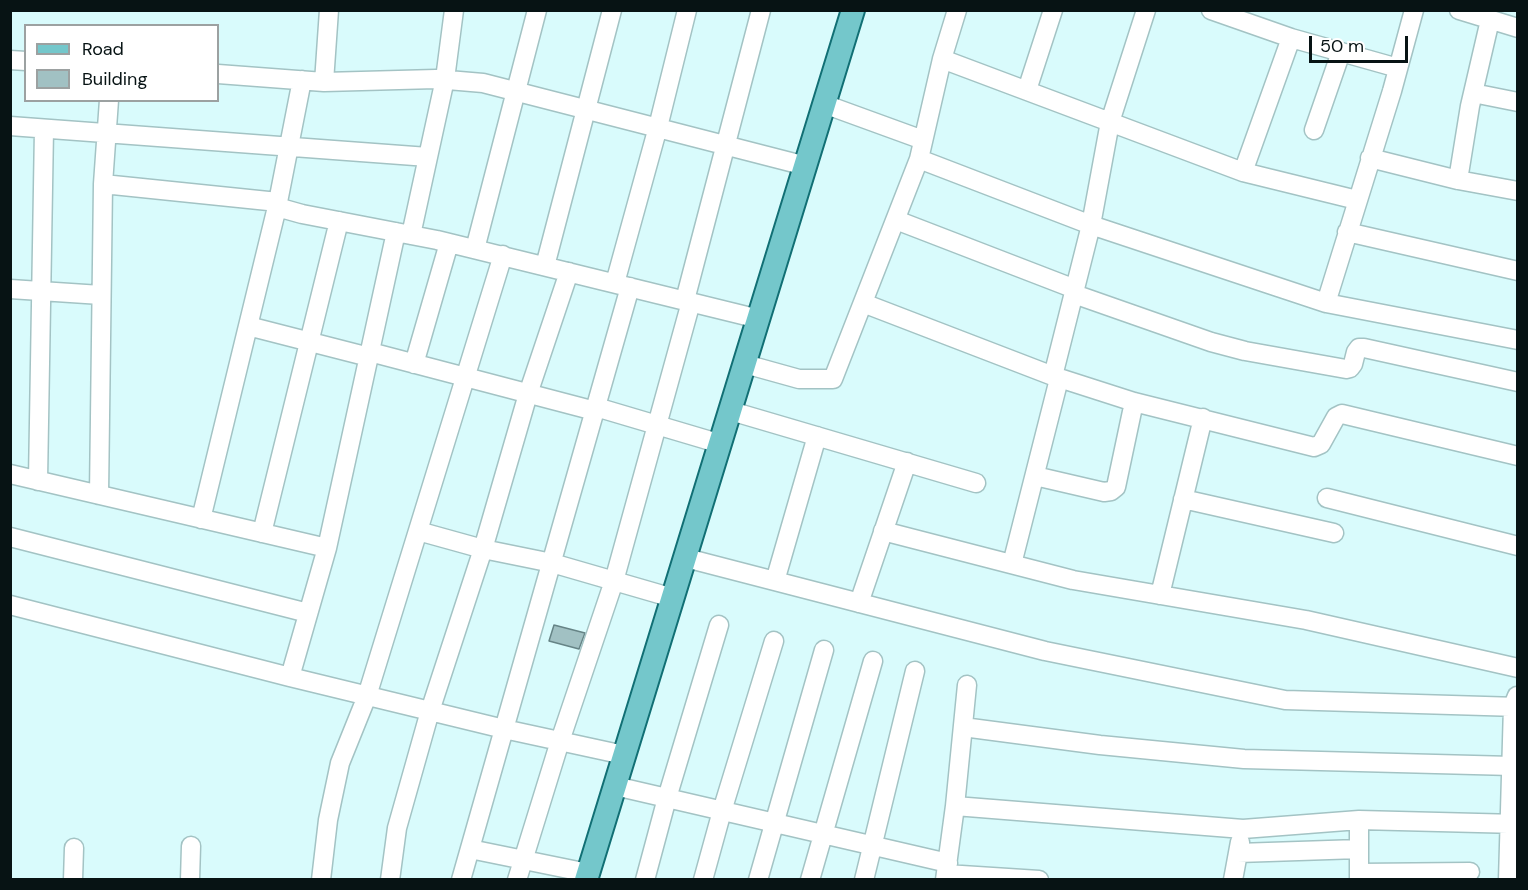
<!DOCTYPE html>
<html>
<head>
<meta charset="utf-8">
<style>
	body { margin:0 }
	#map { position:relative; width:1528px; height:890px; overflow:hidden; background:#d9fbfc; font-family:"DM Sans",sans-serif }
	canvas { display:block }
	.frame { position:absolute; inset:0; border:12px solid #071314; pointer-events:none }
	.legend { position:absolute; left:24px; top:24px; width:195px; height:78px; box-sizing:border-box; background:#fff; border:2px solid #9ca1a1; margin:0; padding:8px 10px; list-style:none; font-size:18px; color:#071314 }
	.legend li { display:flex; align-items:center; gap:12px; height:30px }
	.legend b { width:30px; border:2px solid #9ca1a1 }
	.scale { position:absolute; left:1309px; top:36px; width:99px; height:27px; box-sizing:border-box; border:3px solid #071314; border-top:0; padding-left:8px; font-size:18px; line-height:21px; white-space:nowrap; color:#071314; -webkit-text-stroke:4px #fff; paint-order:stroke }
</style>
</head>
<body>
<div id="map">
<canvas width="1528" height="890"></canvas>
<div class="frame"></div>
<ul class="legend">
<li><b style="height:8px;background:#74c7cb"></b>Road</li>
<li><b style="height:16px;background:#a1c1c3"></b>Building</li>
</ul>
<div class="scale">50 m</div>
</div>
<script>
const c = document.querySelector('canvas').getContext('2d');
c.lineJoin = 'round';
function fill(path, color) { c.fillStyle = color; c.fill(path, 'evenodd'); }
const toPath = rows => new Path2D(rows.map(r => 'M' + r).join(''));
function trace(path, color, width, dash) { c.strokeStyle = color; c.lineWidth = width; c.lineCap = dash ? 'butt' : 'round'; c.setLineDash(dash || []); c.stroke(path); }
const building = toPath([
	[554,625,585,633,579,649,549,641,554,625]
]);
fill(building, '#a1c1c3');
trace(building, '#668486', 1.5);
const minor = toPath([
	[957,10,942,59,919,159,1091,225,1326,303,1392,91,1414,10],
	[1211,10,1291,38],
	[1459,10,1518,28],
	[942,59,1243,172,1291,38,1398,68],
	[10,60,26,61],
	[218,74,324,82,436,79,483,83,806,166],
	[324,82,329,10],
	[1027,90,1053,10],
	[1473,93,1518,102],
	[824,104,923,140],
	[10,126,428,157],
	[1314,130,1341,52],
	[1370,158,1458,180,1518,191],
	[1243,172,1357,200],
	[1458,180,1470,106,1490,20],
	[103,184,278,202],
	[277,207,302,214,437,240,759,319],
	[896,220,1075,289],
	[1347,232,1518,271],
	[411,235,445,79,454,10],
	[475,249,537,10],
	[545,266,612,10],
	[615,283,658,127,687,10],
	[10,289,101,295],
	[1074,294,1211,342,1245,351,1346,369,1350,368,1353,364,1356,352,1359,348,1364,348,1518,382],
	[685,300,761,10],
	[863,303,1053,376,1091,225,1110,122,1146,10],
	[1326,303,1518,340],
	[248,326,369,357],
	[370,352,595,411],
	[414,364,449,243],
	[745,364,799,379,833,379,919,159],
	[1053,376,1134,402,1314,447,1321,444,1336,417,1342,414,1518,456],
	[596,407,721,444],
	[731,411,976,483],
	[10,474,327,548],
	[1035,476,1104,492,1111,491,1116,487,1134,402],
	[38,481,44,129],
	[99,495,103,184,109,100],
	[1327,498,1518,546],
	[1183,499,1334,533],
	[201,519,277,207,302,80],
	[418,531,483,549,552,563,673,598],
	[883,531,1073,580,1306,620,1518,668],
	[262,533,339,221],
	[10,537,308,613],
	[686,558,1045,651,1285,700,1518,707],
	[1012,564,1059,379],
	[775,581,817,436],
	[1160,595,1203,418],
	[859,603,907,462],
	[10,605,290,677,504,729,624,755],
	[290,677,327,548,396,232],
	[963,727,1100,745,1244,759,1512,766],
	[615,786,948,863],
	[955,806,967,685],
	[470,849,588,873],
	[1238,853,1359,849],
	[1359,873,1470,872],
	[946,874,1039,880],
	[73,880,74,848],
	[190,880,191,846],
	[321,880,328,820,340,763,367,696,503,255],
	[390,880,397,828,430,711,483,549,528,394,569,272],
	[461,880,630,287],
	[517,880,560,741,614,581,691,302],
	[645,880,667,798,719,625],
	[703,880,722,811,774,641],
	[758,880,824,650],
	[810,880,873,661],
	[864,880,915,671],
	[945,880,955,806,1243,829,1359,820],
	[1233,880,1240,842],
	[1359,880,1359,820,1518,824],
	[1508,880,1513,706,1517,696]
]);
const major = toPath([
	[586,880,853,10]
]);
trace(minor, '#a3c3c4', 21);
trace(major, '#116f74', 26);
trace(minor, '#fff', 18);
trace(major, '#74c7cb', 22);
</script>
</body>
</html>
